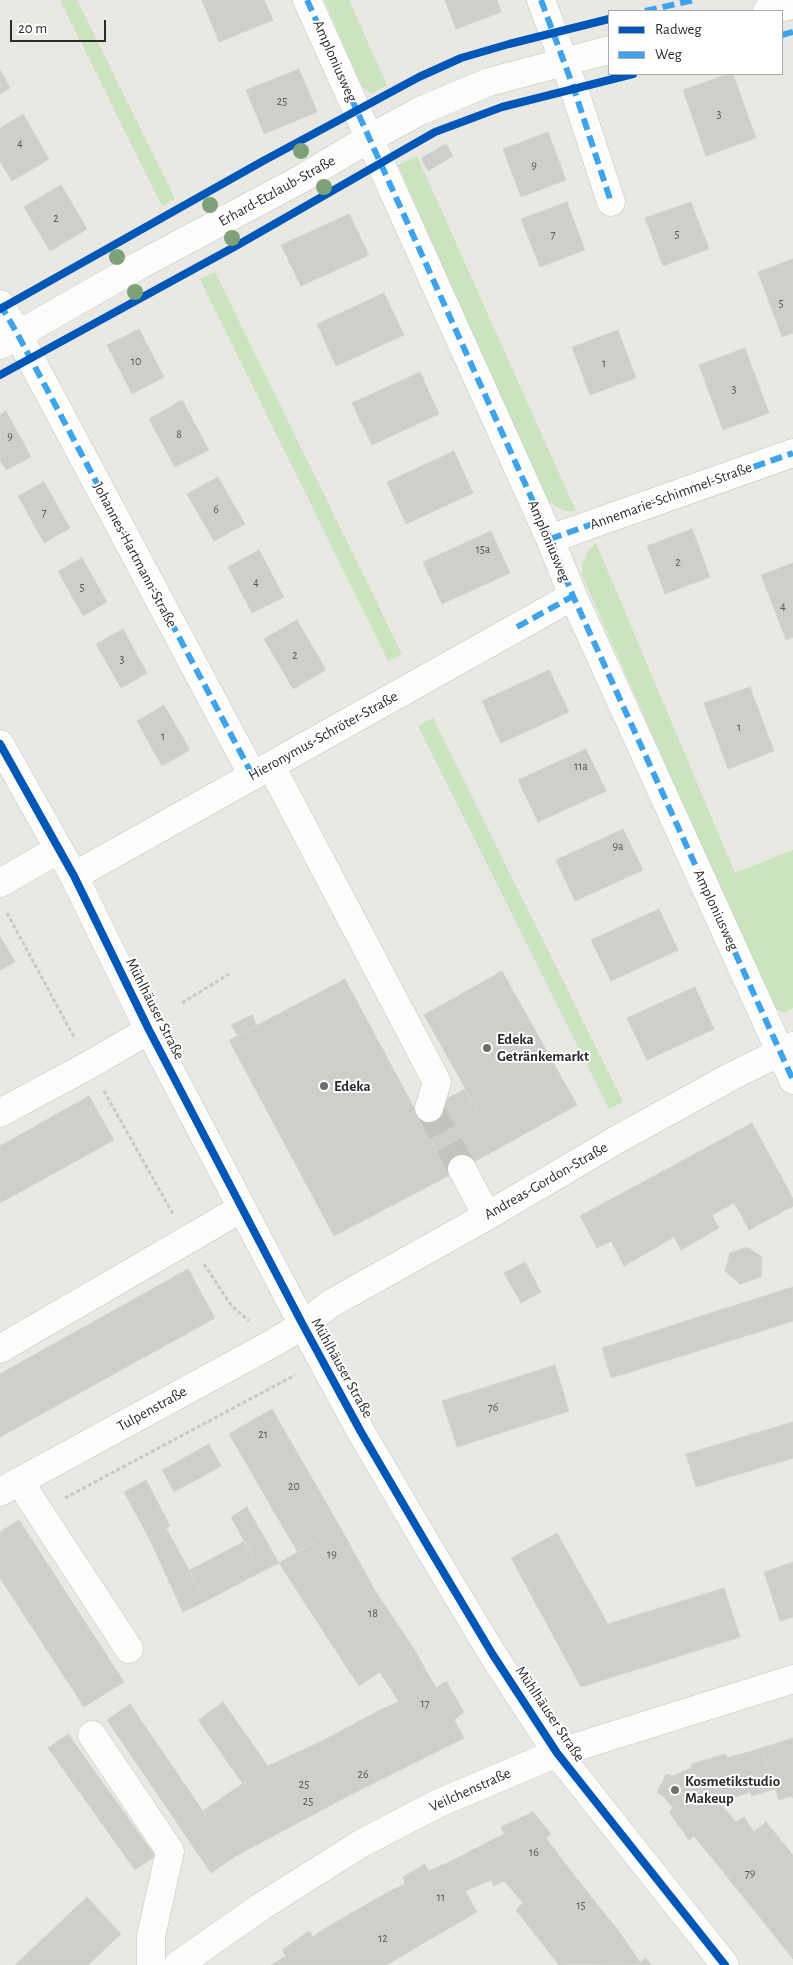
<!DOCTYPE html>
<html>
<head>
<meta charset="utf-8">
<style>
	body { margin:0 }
	#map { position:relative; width:793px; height:1965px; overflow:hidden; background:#eae8e3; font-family:"Alegreya Sans",sans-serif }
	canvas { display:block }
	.legend { position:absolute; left:608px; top:10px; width:175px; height:65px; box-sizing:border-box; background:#fff; border:1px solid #ababab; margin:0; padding:6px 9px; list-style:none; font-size:15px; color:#2c2c2c }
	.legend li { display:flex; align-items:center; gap:10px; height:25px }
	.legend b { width:25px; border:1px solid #ababab }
	.scale { position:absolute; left:10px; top:20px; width:96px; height:22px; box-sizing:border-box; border:2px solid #2c2c2c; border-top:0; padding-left:6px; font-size:15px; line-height:18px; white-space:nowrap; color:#2c2c2c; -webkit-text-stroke:4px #fff; paint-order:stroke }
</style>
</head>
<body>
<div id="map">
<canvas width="793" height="1965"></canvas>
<ul class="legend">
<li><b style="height:6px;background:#0057b8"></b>Radweg</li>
<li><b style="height:6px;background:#3ea3eb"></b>Weg</li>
</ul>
<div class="scale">20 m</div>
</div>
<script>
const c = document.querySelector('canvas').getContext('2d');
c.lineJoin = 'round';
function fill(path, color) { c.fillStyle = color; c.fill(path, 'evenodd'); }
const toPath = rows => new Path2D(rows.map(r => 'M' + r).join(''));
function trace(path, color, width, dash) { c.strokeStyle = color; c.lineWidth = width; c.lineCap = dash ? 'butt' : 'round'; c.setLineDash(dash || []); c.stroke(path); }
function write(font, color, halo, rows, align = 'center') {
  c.font = font + ' "Alegreya Sans",sans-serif'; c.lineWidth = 4; c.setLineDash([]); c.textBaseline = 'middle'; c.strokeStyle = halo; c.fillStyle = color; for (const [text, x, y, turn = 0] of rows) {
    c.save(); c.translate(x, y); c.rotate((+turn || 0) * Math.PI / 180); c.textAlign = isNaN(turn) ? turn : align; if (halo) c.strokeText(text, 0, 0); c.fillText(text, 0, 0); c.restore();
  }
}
fill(toPath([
	[60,0,77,0,175,199,162,206],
	[324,0,349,0,387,85,372,94,362,87],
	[417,156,576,511,566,511,556,507,545,498,398,165],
	[215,272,402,654,388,661,200,279],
	[596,543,735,873,793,850,793,1008,784,1013,773,1008,582,575,582,565,587,553],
	[433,718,623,1102,609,1109,418,726]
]), '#c9e4be');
const building = toPath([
	[202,0,264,0,273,20,219,42,202,0],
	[445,0,497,0,501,12,456,29,445,0],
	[299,69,317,112,264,134,246,90,299,69],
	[0,70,10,88,0,94,0,70],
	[728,74,733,74,756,138,706,156,683,90,728,74],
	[23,114,49,159,12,181,0,161,0,128,23,114],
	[548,132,566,180,521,197,503,149,548,132],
	[446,144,453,156,428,171,421,158,446,144],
	[61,185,87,229,50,251,24,207,61,185],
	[567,202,585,250,540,267,521,219,567,202],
	[691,202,709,249,663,266,645,218,691,202],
	[349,214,369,255,301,286,281,245,349,214],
	[793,259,793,333,782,337,758,272,793,259],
	[384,293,404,335,336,366,317,324,384,293],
	[139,329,164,377,132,394,107,345,139,329],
	[618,330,636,378,590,395,572,347,618,330],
	[745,348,769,413,723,430,699,365,745,348],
	[420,372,439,414,372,445,352,403,420,372],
	[182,400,209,450,175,467,149,419,182,400],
	[6,411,31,457,6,470,0,460,0,415,6,411],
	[454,451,473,493,406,524,387,482,454,451],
	[218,477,245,524,214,541,187,494,218,477],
	[44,482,70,528,44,543,18,496,44,482],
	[692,529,710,577,665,594,647,546,692,529],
	[491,531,510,573,442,604,423,562,491,531],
	[259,550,284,597,252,613,228,567,259,550],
	[82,558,107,602,83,616,58,571,82,558],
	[793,563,793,637,786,640,761,575,793,563],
	[297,620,326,670,293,689,264,639,297,620],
	[123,629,147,673,121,688,96,644,123,629],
	[549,670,569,712,501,743,482,701,549,670],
	[750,687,774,751,728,769,704,703,750,687],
	[164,705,190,750,162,766,137,721,164,705],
	[586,749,606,791,538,822,518,780,586,749],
	[623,829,643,870,575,901,556,860,623,829],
	[659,909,678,950,611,981,591,940,659,909],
	[0,936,15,962,0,970,0,936],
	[502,971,577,1105,499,1148,424,1015,502,971],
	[345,979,450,1175,334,1236,229,1040,345,979],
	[695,987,714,1029,647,1060,627,1018,695,987],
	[252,1015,257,1026,238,1036,231,1025,252,1015],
	[465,1089,499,1148,450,1175,417,1115,465,1089],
	[89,1096,114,1140,0,1203,0,1146,89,1096],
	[752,1123,781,1176,763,1187,770,1199,742,1216,734,1203,712,1215,719,1228,681,1250,674,1237,624,1266,611,1241,597,1248,580,1216,752,1123],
	[781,1176,793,1199,793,1206,749,1230,742,1216,770,1199,763,1187,781,1176],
	[747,1247,762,1257,761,1277,740,1284,725,1271,730,1253,747,1247],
	[525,1262,541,1292,521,1303,504,1273,525,1262],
	[188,1269,215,1318,0,1437,0,1374,188,1269],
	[793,1287,793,1321,723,1343,714,1312,793,1287],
	[714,1312,723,1343,611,1378,602,1348,714,1312],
	[555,1365,569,1411,457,1447,442,1401,555,1365],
	[272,1409,340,1527,297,1551,229,1434,272,1409],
	[793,1422,793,1458,696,1487,686,1454,793,1422],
	[209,1444,221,1466,174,1492,162,1470,209,1444],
	[146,1480,170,1526,149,1538,124,1492,146,1480],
	[247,1507,279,1563,261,1572,231,1517,247,1507],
	[19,1520,124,1682,84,1707,0,1578,0,1532,19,1520],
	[340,1527,376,1592,321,1628,279,1563,340,1527],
	[166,1528,206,1601,183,1612,149,1538,166,1528],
	[557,1533,608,1624,724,1588,740,1637,581,1687,511,1558,557,1533],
	[245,1541,261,1572,206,1601,190,1570,245,1541],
	[793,1562,793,1617,780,1621,764,1572,793,1562],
	[376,1592,414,1649,359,1686,321,1628,376,1592],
	[414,1649,436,1688,446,1681,464,1712,454,1720,464,1738,408,1766,382,1709,399,1702,380,1672,414,1649],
	[223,1702,268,1766,243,1784,198,1720,223,1702],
	[130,1704,234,1857,211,1873,107,1720,130,1704],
	[382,1709,408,1766,350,1795,322,1741,382,1709],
	[68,1734,155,1856,135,1870,48,1748,68,1734],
	[793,1738,793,1798,792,1796,779,1800,762,1748,793,1738],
	[322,1741,350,1795,292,1826,268,1766,322,1741],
	[762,1748,775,1789,752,1796,750,1792,732,1798,733,1800,722,1806,736,1822,744,1817,754,1832,716,1863,694,1836,689,1840,669,1812,673,1808,663,1796,657,1793,666,1774,673,1776,691,1768,691,1764,726,1754,727,1758,762,1748],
	[268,1766,292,1826,234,1857,203,1811,268,1766],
	[533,1812,551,1834,546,1838,574,1875,523,1903,504,1881,494,1886,491,1880,465,1891,449,1862,504,1834,501,1827,533,1812],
	[766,1822,793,1855,793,1887,758,1915,716,1863,766,1822],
	[449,1862,477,1912,420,1945,388,1892,405,1884,403,1877,425,1864,429,1871,449,1862],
	[574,1875,620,1933,563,1965,559,1965,516,1910,523,1903,574,1875],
	[793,1887,793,1959,758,1915,793,1887],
	[388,1892,420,1945,387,1965,347,1965,324,1929,388,1892],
	[87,1897,121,1934,88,1965,15,1965,87,1897],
	[324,1929,347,1965,271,1965,286,1956,282,1950,309,1931,313,1937,324,1929],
	[620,1933,640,1962,646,1958,651,1965,564,1964,620,1933]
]);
fill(building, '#cfceca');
trace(building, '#d5d3cf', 1);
trace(toPath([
	[429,1108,462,1169]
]), '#c4c2be', 28, [28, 14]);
const minor = toPath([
	[307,0,550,539,573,596,793,1080],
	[541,0,574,89,611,202],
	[767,11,793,5],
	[0,304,18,335,253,776],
	[0,345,138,266,301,179,368,139,420,111,489,82,609,50],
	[550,539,793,453],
	[0,744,74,876,149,1030,303,1325,361,1432,426,1543,493,1655,557,1753,725,1965],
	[271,766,437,1082,429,1108],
	[74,876,573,596],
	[0,883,59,849],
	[0,1113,89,1065,149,1030],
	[462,1169,487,1216],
	[0,1349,242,1208],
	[19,1481,129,1649],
	[0,1492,275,1342,303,1325,330,1304,487,1216,618,1139,734,1075,793,1046],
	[92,1735,170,1851,151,1936,151,1965],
	[178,1965,262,1906,362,1843,439,1803,557,1753,793,1679]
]);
trace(minor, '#c4c3c3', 29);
trace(toPath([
	[7,913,75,1039],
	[182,1003,229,974],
	[104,1091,173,1214],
	[204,1264,231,1305,249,1321],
	[65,1498,295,1375]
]), '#c8c8c7', 3, [4, 2.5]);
trace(minor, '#fcfcfb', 28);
trace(toPath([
	[307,0,550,539,573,596,793,1080],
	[541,0,574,89,611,202],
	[645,11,694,0],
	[782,35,793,32],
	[0,304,18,335,253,776],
	[550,539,793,453],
	[517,627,573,596]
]), '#3ea3eb', 6, [12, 6]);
trace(toPath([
	[0,309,263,161,419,77,461,58,509,44,609,19],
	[0,375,236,246,435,132,502,107,633,74],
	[0,744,74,876,149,1030,303,1325,361,1432,426,1543,493,1655,557,1753,725,1965]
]), '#0057b8', 8);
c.fillStyle = '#7ea177';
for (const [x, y] of [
	[301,151],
	[324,187],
	[210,205],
	[232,238],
	[117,257],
	[135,292]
]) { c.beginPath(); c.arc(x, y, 8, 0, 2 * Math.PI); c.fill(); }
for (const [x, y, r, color] of [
	[487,1048,5,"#6e6e6c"],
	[324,1086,5,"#6e6e6c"],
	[675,1790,5,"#6e6e6c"]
]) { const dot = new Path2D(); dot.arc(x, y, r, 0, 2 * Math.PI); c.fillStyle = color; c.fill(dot); trace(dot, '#fff', 2); }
write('12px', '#565655', null, [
	["25",282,101],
	["3",719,114],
	["4",20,143],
	["9",534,165],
	["2",56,218],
	["7",553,234],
	["5",677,234],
	["5",781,303],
	["10",136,361],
	["1",604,363],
	["3",734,389],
	["8",179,434],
	["9",10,436],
	["6",216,509],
	["7",44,512],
	["15a",483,549],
	["2",678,562],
	["4",256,582],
	["5",82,587],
	["4",783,606],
	["2",295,655],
	["3",122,659],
	["1",739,727],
	["1",163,736],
	["11a",581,766],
	["9a",618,846],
	["76",493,1407],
	["21",263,1434],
	["20",294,1486],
	["19",332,1554],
	["18",373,1613],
	["17",425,1703],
	["26",363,1774],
	["25",304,1784],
	["25",308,1801],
	["16",534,1852],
	["79",750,1873],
	["11",441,1897],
	["15",581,1905],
	["12",383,1938]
]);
write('15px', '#2c2c2c', '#fff', [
	["Amploniusweg",335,61,66],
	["Erhard-Etzlaub-Straße",277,191,-29],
	["Annemarie-Schimmel-Straße",671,496,-20],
	["Amploniusweg",549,541,67],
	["Johannes-Hartmann-Straße",135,555,62],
	["Hieronymus-Schröter-Straße",323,736,-29],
	["Amploniusweg",716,910,65],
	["Mühlhäuser Straße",155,1009,63],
	["Andreas-Gordon-Straße",546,1181,-30],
	["Mühlhäuser Straße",342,1368,61],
	["Tulpenstraße",152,1409,-29],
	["Mühlhäuser Straße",550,1714,56],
	["Veilchenstraße",470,1790,-24]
]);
write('bold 15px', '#2c2c2c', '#fff', [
	["Edeka",497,1039],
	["Getränkemarkt",497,1056],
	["Edeka",334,1086],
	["Kosmetikstudio",685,1781],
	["Makeup",685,1798]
], 'left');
</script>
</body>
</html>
